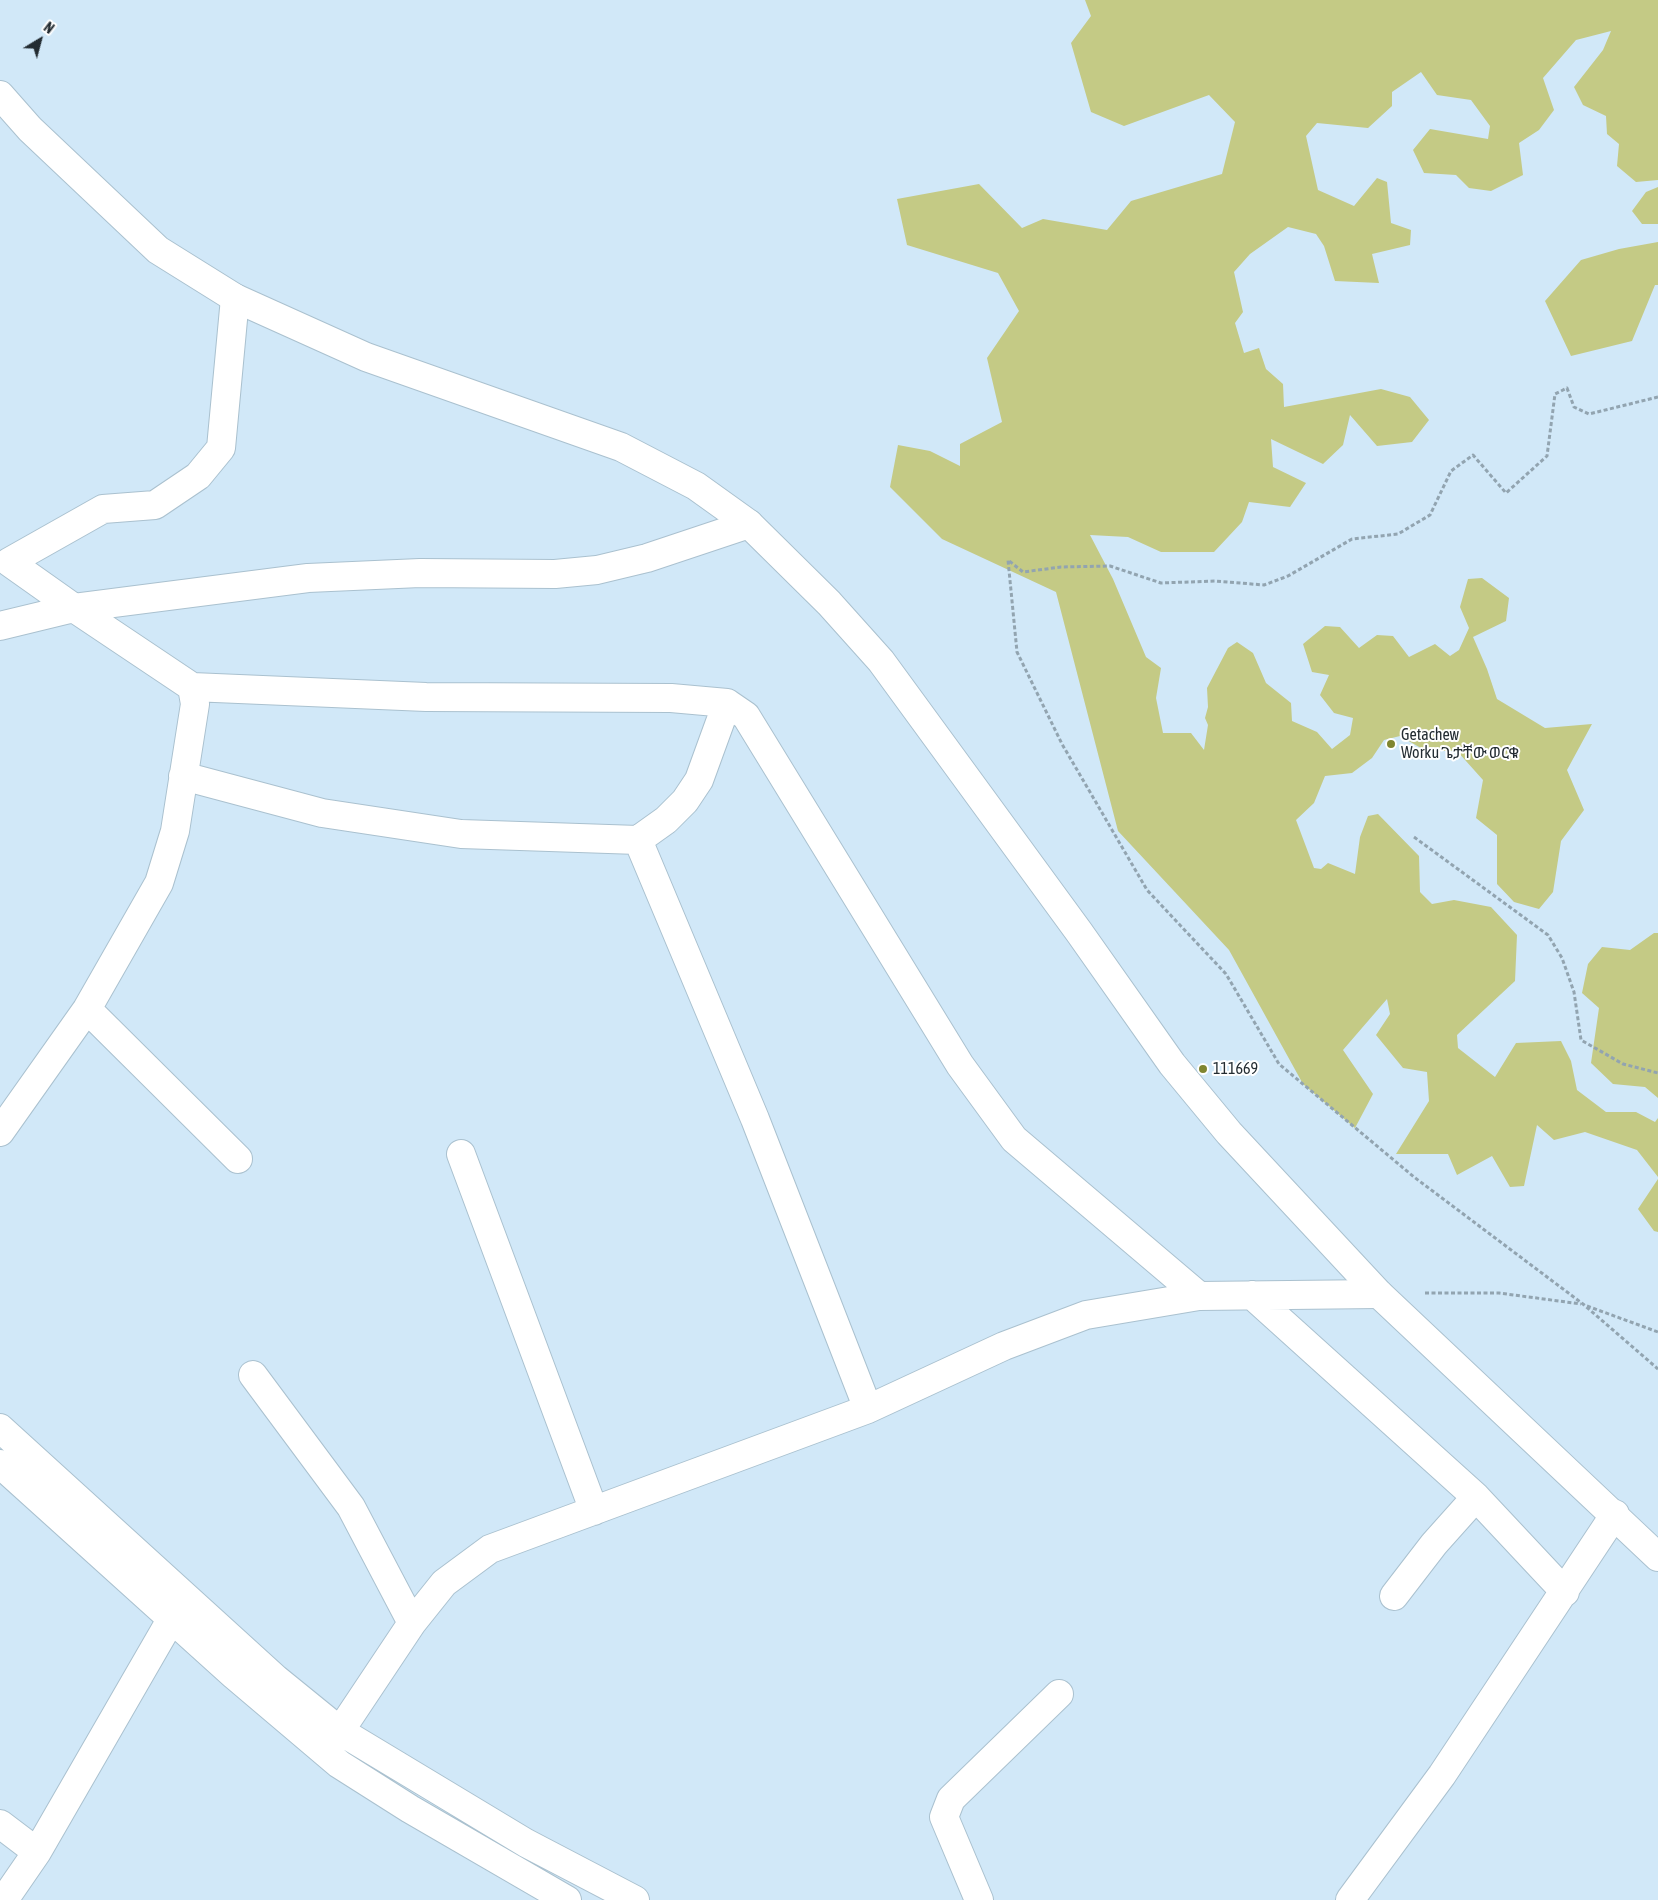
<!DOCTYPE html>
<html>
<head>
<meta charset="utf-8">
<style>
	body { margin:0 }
	#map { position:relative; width:1658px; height:1900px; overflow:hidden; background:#d1e8f8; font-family:"Asap Condensed",sans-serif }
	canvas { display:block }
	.north { position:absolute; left:15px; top:15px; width:50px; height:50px; -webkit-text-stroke:4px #fff; paint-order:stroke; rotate:37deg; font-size:14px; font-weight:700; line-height:20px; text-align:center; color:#232c32 }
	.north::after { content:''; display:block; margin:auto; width:18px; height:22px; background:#232c32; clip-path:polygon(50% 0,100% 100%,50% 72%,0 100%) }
</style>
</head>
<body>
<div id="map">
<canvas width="1658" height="1900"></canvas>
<div class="north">N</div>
</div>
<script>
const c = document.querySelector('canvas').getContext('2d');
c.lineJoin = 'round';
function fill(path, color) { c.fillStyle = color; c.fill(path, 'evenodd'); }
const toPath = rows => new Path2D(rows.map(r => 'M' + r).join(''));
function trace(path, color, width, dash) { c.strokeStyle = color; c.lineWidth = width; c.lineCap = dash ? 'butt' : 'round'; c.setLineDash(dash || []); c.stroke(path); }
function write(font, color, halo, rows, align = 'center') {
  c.font = font + ' "Asap Condensed","Noto Sans Ethiopic",sans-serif'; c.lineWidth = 4; c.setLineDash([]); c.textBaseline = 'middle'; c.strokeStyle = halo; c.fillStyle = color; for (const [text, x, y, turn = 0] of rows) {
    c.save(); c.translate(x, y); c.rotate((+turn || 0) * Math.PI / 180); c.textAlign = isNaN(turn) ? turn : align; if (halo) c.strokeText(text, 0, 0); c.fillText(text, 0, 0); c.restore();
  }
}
fill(toPath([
	[1085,0,1658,0,1658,180,1636,182,1617,166,1619,144,1607,134,1606,116,1583,105,1574,87,1603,50,1611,31,1576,40,1543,78,1554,110,1539,130,1519,143,1523,175,1491,191,1469,188,1456,175,1424,173,1413,150,1430,129,1488,139,1490,126,1471,100,1437,95,1421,72,1392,92,1392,106,1368,128,1317,123,1306,136,1318,190,1354,206,1377,178,1387,182,1391,223,1411,230,1410,245,1372,254,1379,283,1335,281,1324,246,1316,234,1288,227,1250,254,1234,272,1243,312,1235,323,1244,353,1259,348,1266,369,1283,384,1284,407,1381,389,1410,397,1429,420,1412,442,1377,446,1350,415,1343,445,1323,464,1271,439,1273,467,1306,483,1290,507,1249,502,1242,522,1214,552,1161,552,1128,537,1090,535,1113,579,1146,657,1161,668,1156,698,1163,733,1191,733,1204,750,1208,725,1205,718,1208,707,1207,688,1228,648,1237,642,1253,653,1266,683,1291,703,1292,721,1317,732,1332,749,1350,735,1353,718,1334,713,1320,695,1329,675,1312,672,1303,644,1325,626,1340,627,1359,648,1377,635,1393,636,1409,657,1435,644,1450,656,1459,650,1469,628,1460,607,1468,579,1482,578,1509,598,1506,621,1473,637,1487,669,1497,699,1545,728,1592,724,1567,770,1584,810,1561,841,1553,892,1539,909,1514,902,1497,884,1497,835,1476,818,1483,780,1457,751,1426,751,1400,736,1384,740,1372,758,1352,773,1325,776,1314,803,1296,820,1314,868,1321,869,1328,863,1355,874,1360,837,1368,816,1378,814,1419,856,1420,892,1432,904,1454,900,1491,907,1517,935,1515,981,1457,1035,1458,1048,1495,1077,1516,1043,1561,1041,1571,1061,1577,1090,1606,1112,1636,1112,1655,1122,1658,1118,1658,1177,1637,1150,1585,1132,1554,1140,1537,1125,1524,1186,1510,1187,1492,1156,1457,1175,1448,1154,1396,1154,1429,1101,1427,1072,1403,1068,1376,1035,1390,1014,1387,999,1343,1050,1373,1094,1355,1128,1303,1084,1229,950,1118,831,1056,592,942,539,890,487,898,445,930,451,960,466,960,444,1002,422,987,358,1019,311,998,273,907,245,897,199,979,184,1022,228,1043,219,1107,230,1131,201,1222,174,1235,122,1209,95,1124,126,1091,112,1071,43,1091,16],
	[1658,187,1658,224,1642,224,1632,211,1646,192],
	[1658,242,1658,285,1655,285,1632,341,1571,356,1545,301,1581,260,1619,249],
	[1654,933,1658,933,1658,1098,1645,1087,1613,1084,1591,1063,1599,1008,1582,993,1588,964,1602,947,1630,950],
	[1658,1179,1658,1232,1654,1231,1638,1209]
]), '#c4ca85');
const minor = toPath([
	[0,626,74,608,308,578,420,573,555,574,597,570,647,558,749,524],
	[192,687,426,697,671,698,727,703,746,716,960,1065,1014,1139,1199,1296],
	[183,776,322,813,461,834,638,840,666,820,685,801,699,780,727,703],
	[638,840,755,1119,868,1409],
	[87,1009,238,1159],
	[0,1132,87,1009,159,883,175,831,195,704,192,687,74,608,9,562,103,509,155,505,198,476,221,448,235,298],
	[461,1154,594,1511],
	[1252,1295,1476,1497,1565,1592],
	[253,1375,351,1507,412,1623],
	[1394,1596,1434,1544,1476,1497],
	[340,1731,412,1623,444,1583,490,1549,868,1409,1004,1346,1086,1315,1199,1296,1379,1294],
	[0,1824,37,1852],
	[4,1900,37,1852,172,1618],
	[979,1900,944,1817,951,1799,1059,1694],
	[1350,1900,1442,1775,1615,1514]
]);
const tertiary = toPath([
	[0,95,30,129,158,250,235,298,366,357,621,447,696,486,749,524,829,603,881,661,1079,932,1172,1064,1229,1133,1379,1294,1658,1557]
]);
const secondary = toPath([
	[0,1428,276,1679,340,1731,526,1843,635,1900],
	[0,1464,234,1675,339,1764,410,1809,567,1900]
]);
trace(minor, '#aac1cf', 30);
trace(tertiary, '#aac1cf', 30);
trace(secondary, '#aac1cf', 30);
trace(toPath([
	[1658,397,1589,414,1574,407,1567,388,1555,394,1547,456,1506,493,1473,455,1451,471,1430,515,1398,534,1352,539,1288,576,1264,585,1215,581,1161,583,1110,566,1061,567,1023,572,1008,560,1017,652,1062,744,1147,890,1226,974,1279,1064,1414,1177,1583,1304,1658,1369],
	[1414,837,1548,935,1562,958,1574,992,1581,1040,1623,1064,1658,1073],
	[1425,1293,1499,1293,1581,1304],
	[1587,1306,1658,1332]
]), '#92a4b0', 3, [4, 2.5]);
trace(minor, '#fff', 28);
trace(tertiary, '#fff', 28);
trace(secondary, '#fff', 28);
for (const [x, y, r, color] of [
	[1391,744,5,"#7f8530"],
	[1203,1069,5,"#7f8530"]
]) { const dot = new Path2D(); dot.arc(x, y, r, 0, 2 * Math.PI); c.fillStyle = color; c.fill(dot); trace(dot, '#fff', 2); }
write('16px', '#232c32', '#fff', [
	["Getachew",1401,735],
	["Worku ጌታቸው ወርቁ",1401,753],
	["111669",1213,1069]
], 'left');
</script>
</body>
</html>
